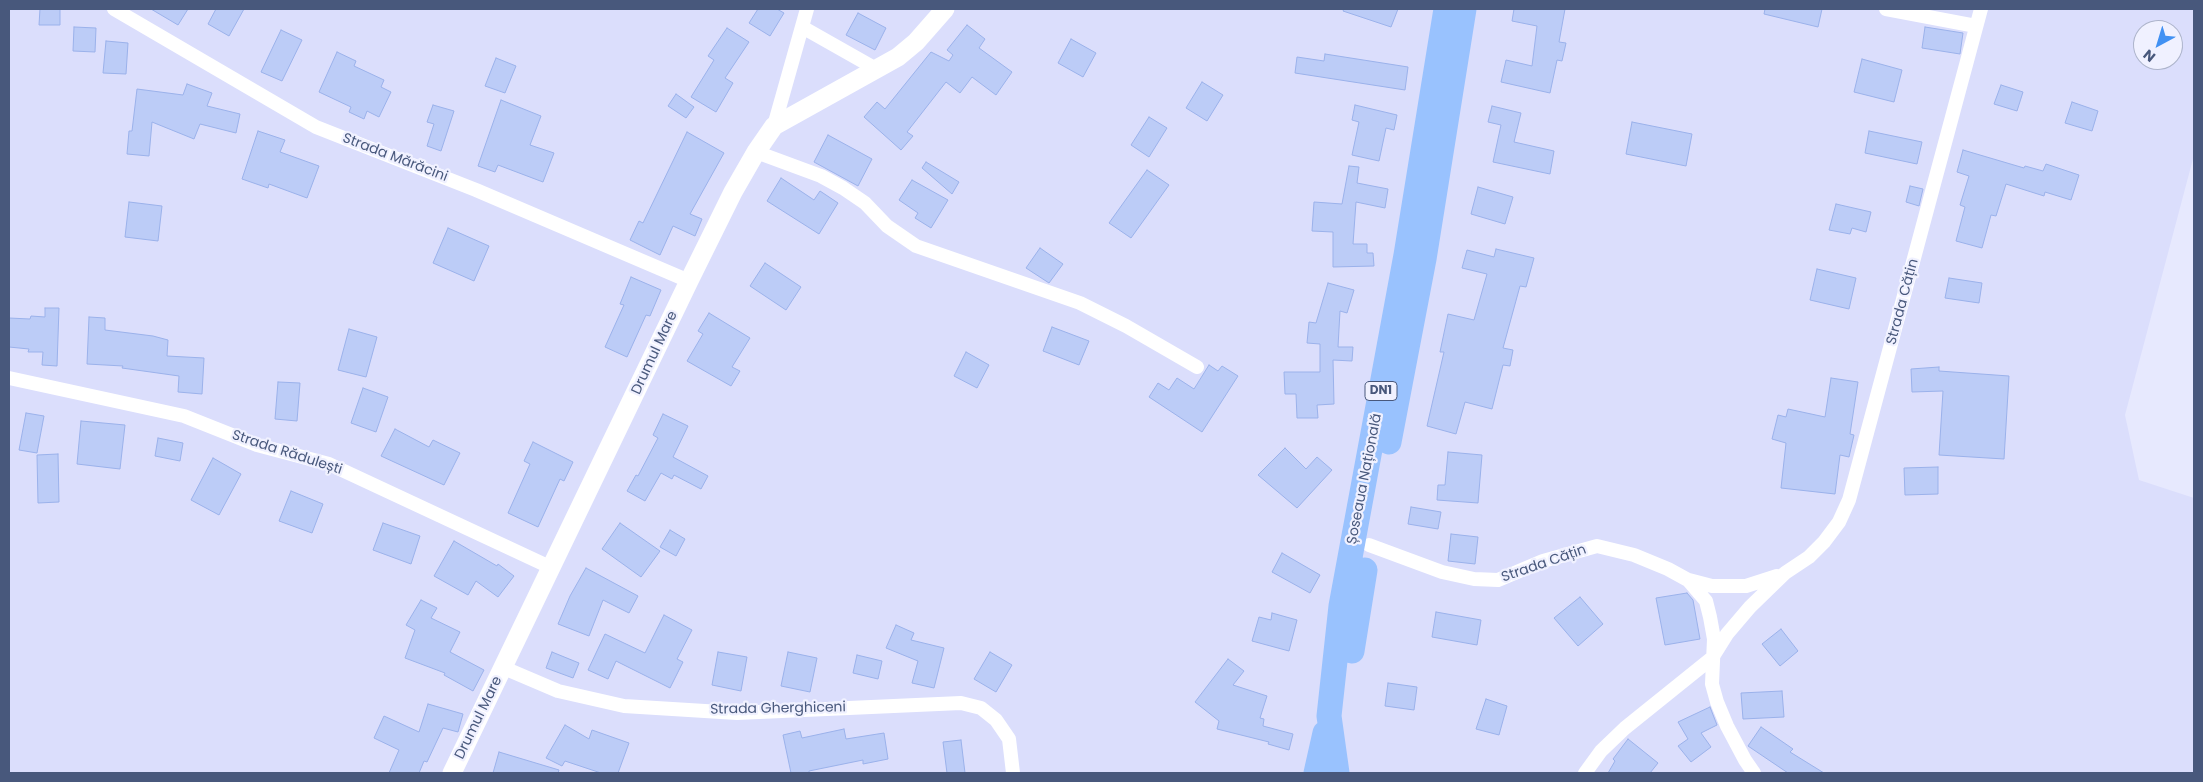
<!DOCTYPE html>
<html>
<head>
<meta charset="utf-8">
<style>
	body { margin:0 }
	#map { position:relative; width:2203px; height:782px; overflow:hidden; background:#e7e9fe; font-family:Poppins,sans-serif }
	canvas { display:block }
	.frame { position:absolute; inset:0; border:10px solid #48587c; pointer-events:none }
	.north { position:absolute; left:2133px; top:20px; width:50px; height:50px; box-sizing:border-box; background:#f0f1ff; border:1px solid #adb4cb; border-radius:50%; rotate:219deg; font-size:14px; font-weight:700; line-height:20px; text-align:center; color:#48587c }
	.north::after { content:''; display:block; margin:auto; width:18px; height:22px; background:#4191f3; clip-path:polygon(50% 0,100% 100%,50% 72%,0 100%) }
</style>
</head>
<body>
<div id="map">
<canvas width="2203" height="782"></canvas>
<div class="frame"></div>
<div class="north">N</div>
</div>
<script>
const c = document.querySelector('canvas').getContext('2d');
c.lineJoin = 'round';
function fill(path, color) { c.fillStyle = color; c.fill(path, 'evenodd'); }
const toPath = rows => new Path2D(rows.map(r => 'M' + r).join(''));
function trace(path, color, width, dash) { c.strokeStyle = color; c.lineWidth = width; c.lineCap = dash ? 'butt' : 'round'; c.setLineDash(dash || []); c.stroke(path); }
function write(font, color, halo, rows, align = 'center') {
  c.font = font + ' Poppins,sans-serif'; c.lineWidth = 4.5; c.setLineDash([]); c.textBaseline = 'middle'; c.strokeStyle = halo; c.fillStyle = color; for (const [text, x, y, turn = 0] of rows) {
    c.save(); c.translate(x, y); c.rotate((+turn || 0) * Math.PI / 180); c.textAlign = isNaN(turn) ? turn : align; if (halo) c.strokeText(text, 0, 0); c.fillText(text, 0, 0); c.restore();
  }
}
fill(toPath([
	[9,9,2194,9,2194,155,2125,415,2139,480,2194,498,2194,773,9,773],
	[2143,30,2173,30,2173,60,2143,60]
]), '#dbdefc');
const building = toPath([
	[40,9,60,9,60,25,39,25,40,9],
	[151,9,188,9,178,25,151,9],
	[216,9,244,9,229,36,208,24,216,9],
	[758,9,777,9,784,13,770,36,749,23,758,9],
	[1344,9,1398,9,1391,27,1343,11,1344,9],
	[1514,9,1565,9,1559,42,1566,43,1562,61,1557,60,1550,93,1501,82,1506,60,1532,66,1537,26,1512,21,1514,9],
	[1765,9,1822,9,1818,27,1764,14,1765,9],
	[858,13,886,28,875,50,846,35,858,13],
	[967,25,985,39,979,48,1012,72,996,95,972,77,960,93,946,82,907,132,913,136,901,150,864,117,877,102,885,109,931,52,949,61,953,55,947,50,967,25],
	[74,27,96,28,95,52,73,51,74,27],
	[1925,27,1963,33,1960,54,1922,48,1925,27],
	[727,28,749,42,725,78,733,83,716,112,691,97,714,60,708,56,727,28],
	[281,30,302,40,282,81,261,72,281,30],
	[1071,39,1096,53,1083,77,1058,63,1071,39],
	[106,41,128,43,126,74,103,73,106,41],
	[337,52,356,61,354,66,384,80,381,87,391,92,379,117,367,111,364,119,349,112,351,107,319,92,337,52],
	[1325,54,1408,67,1405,90,1295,73,1297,57,1324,61,1325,54],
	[496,58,516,66,505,93,485,86,496,58],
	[1862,59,1902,70,1894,102,1854,92,1862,59],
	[1202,82,1223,95,1207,121,1186,108,1202,82],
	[187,84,212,93,207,106,240,114,236,133,200,124,194,139,152,122,149,156,127,154,129,131,132,131,137,89,183,95,187,84],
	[2001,85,2023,92,2017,111,1994,104,2001,85],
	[676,94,694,107,686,118,668,106,676,94],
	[501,100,541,116,530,145,554,153,543,182,498,165,495,172,478,166,501,100],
	[2072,102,2098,111,2092,131,2065,123,2072,102],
	[433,105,454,111,441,151,427,146,434,124,427,122,433,105],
	[1355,105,1397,115,1394,130,1386,128,1379,161,1352,155,1359,122,1352,120,1355,105],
	[1492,106,1521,113,1514,142,1554,151,1550,174,1493,162,1501,125,1488,122,1492,106],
	[1149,117,1167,128,1149,157,1131,145,1149,117],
	[1632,122,1692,134,1686,166,1626,154,1632,122],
	[258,131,285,140,280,152,319,166,307,198,269,184,268,188,242,179,258,131],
	[1869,131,1922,142,1917,164,1865,153,1869,131],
	[687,132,724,153,690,214,702,219,695,236,673,226,660,255,630,240,639,221,643,223,687,132],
	[828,135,872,159,858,186,814,162,828,135],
	[1963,150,2024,168,2025,166,2043,171,2046,164,2079,175,2071,200,2045,192,2044,196,2006,184,1996,216,1991,215,1982,248,1956,241,1965,207,1960,205,1969,176,1957,172,1963,150],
	[926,162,959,182,952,194,922,168,926,162],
	[1349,166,1359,167,1357,183,1388,189,1385,208,1356,202,1353,244,1367,244,1367,253,1373,253,1374,266,1333,267,1333,232,1312,231,1314,202,1342,204,1349,166],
	[1147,170,1169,185,1131,238,1109,223,1147,170],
	[781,178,814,200,820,191,838,203,819,234,767,201,781,178],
	[912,180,948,200,931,228,915,218,918,213,899,200,912,180],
	[1910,186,1923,189,1919,206,1906,202,1910,186],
	[1478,187,1513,197,1505,224,1471,214,1478,187],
	[129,202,162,206,158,241,125,237,129,202],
	[1836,204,1871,212,1866,232,1852,228,1850,234,1829,230,1836,204],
	[448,228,489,246,474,281,433,263,448,228],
	[1040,248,1063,264,1049,283,1026,268,1040,248],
	[1496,249,1534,258,1526,287,1520,286,1503,348,1513,350,1510,366,1503,365,1492,409,1465,402,1456,434,1427,426,1444,352,1440,352,1448,314,1474,320,1487,274,1462,268,1467,250,1494,257,1496,249],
	[765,263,801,287,786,310,750,286,765,263],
	[1817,269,1856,278,1849,309,1810,300,1817,269],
	[631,277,661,290,650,316,646,315,627,357,605,347,624,305,620,304,631,277],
	[1949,278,1982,283,1979,303,1945,298,1949,278],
	[1328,283,1354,290,1347,313,1340,311,1338,347,1353,347,1352,361,1333,360,1334,404,1317,405,1318,418,1297,418,1296,394,1285,394,1284,372,1320,372,1320,344,1307,343,1309,322,1316,323,1328,283],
	[45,308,59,308,57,366,42,365,43,352,28,352,29,349,9,347,9,318,30,319,31,316,45,317,45,308],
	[709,313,750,338,732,367,740,371,731,386,687,361,703,334,698,331,709,313],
	[89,317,105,318,105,330,153,336,168,340,167,356,204,358,202,394,178,392,179,376,122,368,123,366,87,364,89,317],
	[1052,327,1089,341,1079,365,1043,351,1052,327],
	[349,329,377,337,366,377,338,370,349,329],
	[966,352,989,365,977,388,954,376,966,352],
	[1209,365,1218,371,1222,366,1238,376,1202,432,1149,397,1158,383,1169,390,1177,378,1194,389,1209,365],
	[1939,367,1939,371,2009,376,2004,459,1939,455,1943,391,1912,392,1911,369,1939,367],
	[1831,378,1858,382,1850,434,1854,435,1849,457,1840,455,1835,494,1781,488,1786,443,1772,439,1778,415,1786,417,1788,409,1825,417,1831,378],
	[278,382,300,383,297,421,275,419,278,382],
	[363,388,388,397,376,432,351,423,363,388],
	[26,413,44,416,37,453,19,450,26,413],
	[663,414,688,426,673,457,708,476,701,489,674,475,672,479,661,473,645,501,627,491,636,475,638,476,658,438,653,435,663,414],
	[81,421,125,425,120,469,77,464,81,421],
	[395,429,429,447,433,440,460,453,444,485,381,456,395,429],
	[158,438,183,443,180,461,155,456,158,438],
	[533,442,573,462,564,481,560,479,538,527,508,513,530,464,524,461,533,442],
	[1285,448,1306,469,1317,457,1332,470,1297,508,1258,475,1285,448],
	[1448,452,1482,455,1478,503,1437,500,1438,485,1445,485,1448,452],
	[58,454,59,502,38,503,37,455,58,454],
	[213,458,241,474,219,515,191,500,213,458],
	[1938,467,1938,494,1905,495,1904,468,1938,467],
	[291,491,323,504,312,533,279,521,291,491],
	[1411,507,1441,512,1438,529,1408,524,1411,507],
	[383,523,420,536,411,564,373,550,383,523],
	[620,523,660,551,641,577,602,549,620,523],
	[670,530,685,539,676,556,660,547,670,530],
	[1451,534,1478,537,1475,564,1448,561,1451,534],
	[454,541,497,566,498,564,514,576,498,597,476,581,468,595,434,576,454,541],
	[1282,553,1320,575,1310,593,1272,572,1282,553],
	[586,568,638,596,629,613,603,600,589,636,558,624,570,596,586,568],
	[1687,593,1693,600,1700,639,1665,645,1656,598,1687,593],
	[1580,597,1603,624,1578,646,1554,618,1580,597],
	[421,600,437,608,431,618,460,632,450,652,484,670,473,691,444,675,445,673,405,658,415,630,406,625,421,600],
	[1436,612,1481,620,1477,645,1432,637,1436,612],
	[1272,613,1297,620,1289,651,1252,641,1259,617,1271,620,1272,613],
	[664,615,692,630,677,659,683,662,670,688,616,661,608,679,588,670,605,634,645,653,664,615],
	[896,625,914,633,911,640,944,648,934,688,912,683,918,661,886,648,896,625],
	[1781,629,1798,651,1780,666,1762,644,1781,629],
	[552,652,579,663,573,678,546,668,552,652],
	[718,652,747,657,741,691,712,685,718,652],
	[788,652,817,658,810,692,781,686,788,652],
	[990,652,1012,665,996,692,974,679,990,652],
	[857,655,882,661,878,679,853,673,857,655],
	[1228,659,1244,671,1233,685,1267,696,1260,718,1264,719,1263,726,1293,734,1289,750,1268,744,1269,742,1217,729,1219,721,1195,702,1228,659],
	[1388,683,1417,687,1414,710,1385,706,1388,683],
	[1782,691,1784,717,1743,719,1741,693,1782,691],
	[1486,699,1507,706,1499,735,1476,729,1486,699],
	[428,704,463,714,458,732,443,728,427,762,424,761,419,773,389,773,399,750,374,738,384,716,419,732,428,704],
	[1710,707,1717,725,1701,733,1711,747,1691,762,1678,746,1688,739,1678,722,1710,707],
	[565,725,589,739,592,730,629,743,618,773,601,773,565,761,562,766,546,758,565,725],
	[1761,727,1793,749,1790,752,1824,773,1788,773,1748,746,1761,727],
	[844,729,846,739,884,733,888,759,863,764,863,760,809,771,809,773,791,773,783,735,800,731,802,738,844,729],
	[1628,739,1658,763,1650,773,1608,773,1615,761,1613,759,1628,739],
	[961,740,965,773,947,773,943,742,961,740],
	[499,752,559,770,558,773,493,773,499,752]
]);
fill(building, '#bcccf7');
trace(building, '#9bb2eb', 1);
trace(toPath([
	[114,9,316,127,476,190,689,281],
	[1886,9,1976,26],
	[802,27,878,70],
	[774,126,807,9],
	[756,152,821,176,843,188,865,203,887,226,916,246,1080,303,1126,326,1197,367],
	[9,378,184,416,257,445,329,464,552,568],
	[1369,545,1442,572,1474,579,1498,580,1543,561,1597,546,1634,555,1668,569,1688,580,1706,601,1710,617,1714,639,1712,684,1717,702,1727,726,1745,760,1754,773],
	[1689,580,1712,586,1746,586,1777,576],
	[504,668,558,691,624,706,737,713,961,703,981,708,996,720,1009,739,1013,773],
	[1585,773,1601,751,1625,728,1712,658,1727,634,1750,607,1785,573,1809,557,1824,542,1839,522,1849,500,1981,9]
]), '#fff', 14);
trace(toPath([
	[452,773,689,281,733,192,756,152,774,126,898,57,916,42,945,9]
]), '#fff', 19);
trace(toPath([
	[1389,442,1424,259,1464,9],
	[1352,651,1365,570],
	[1316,773,1325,733],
	[1337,773,1329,716,1341,606,1406,255,1446,9]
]), '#99c2fe', 25);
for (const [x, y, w] of [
	[1381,391,32]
]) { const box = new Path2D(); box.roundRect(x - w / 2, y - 9.5, w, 19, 4); c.fillStyle = '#f0f1ff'; c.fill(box); trace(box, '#48587c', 1); }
write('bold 12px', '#48587c', null, [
	["DN1",1381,391]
]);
write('14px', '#48587c', '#f0f1ff', [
	["Strada Mărăcini",395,158,21],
	["Strada Cățin",1903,302,-75],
	["Drumul Mare",655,353,-65],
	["Strada Rădulești",287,453,18],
	["Șoseaua Națională",1365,479,-79],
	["Strada Cățin",1544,564,-19],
	["Strada Gherghiceni",778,709,-1],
	["Drumul Mare",479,718,-64]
]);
</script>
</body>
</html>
